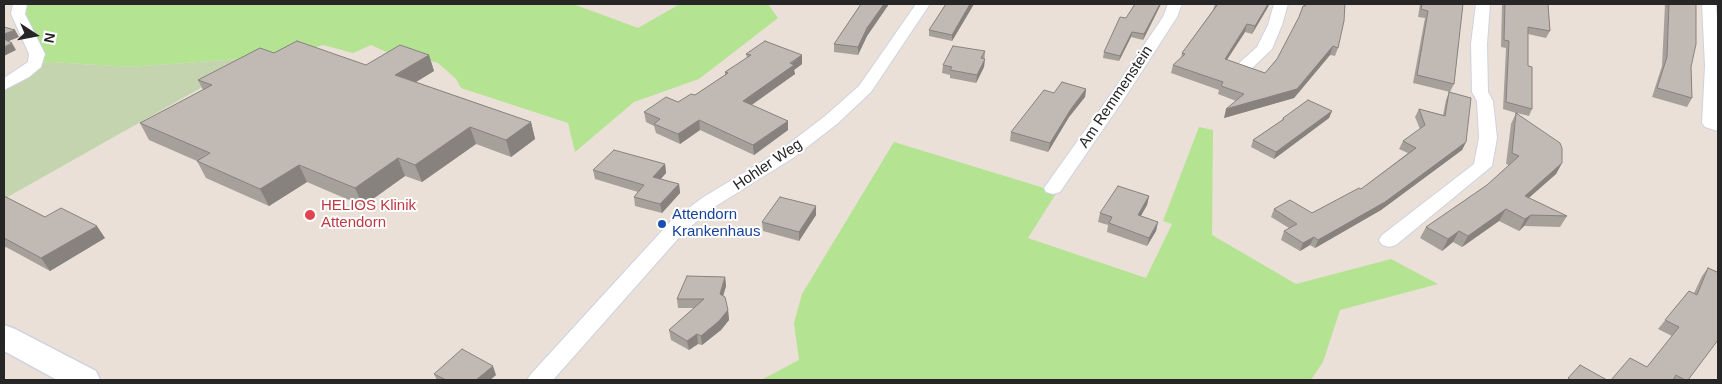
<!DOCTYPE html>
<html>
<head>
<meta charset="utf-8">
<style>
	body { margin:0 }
	#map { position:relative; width:1722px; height:384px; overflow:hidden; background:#eae0d7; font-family:Arial,sans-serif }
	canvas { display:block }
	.frame { position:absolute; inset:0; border:5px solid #262626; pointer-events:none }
	.north { position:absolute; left:10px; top:10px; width:50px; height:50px; -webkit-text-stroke:4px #fff; paint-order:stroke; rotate:101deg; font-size:14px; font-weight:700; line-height:20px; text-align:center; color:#262626 }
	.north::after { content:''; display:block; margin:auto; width:18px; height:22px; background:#262626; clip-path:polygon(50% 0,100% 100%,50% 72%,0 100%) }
</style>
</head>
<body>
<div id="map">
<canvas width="1722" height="384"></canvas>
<div class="frame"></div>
<div class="north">N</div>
</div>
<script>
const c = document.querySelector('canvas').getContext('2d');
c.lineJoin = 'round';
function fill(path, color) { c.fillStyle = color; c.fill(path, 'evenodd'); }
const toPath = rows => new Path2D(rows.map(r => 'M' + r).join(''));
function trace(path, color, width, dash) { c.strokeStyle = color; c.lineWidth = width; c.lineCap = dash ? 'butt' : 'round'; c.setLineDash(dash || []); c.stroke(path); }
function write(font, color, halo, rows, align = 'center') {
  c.font = font + ' Arial,sans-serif'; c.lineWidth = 4; c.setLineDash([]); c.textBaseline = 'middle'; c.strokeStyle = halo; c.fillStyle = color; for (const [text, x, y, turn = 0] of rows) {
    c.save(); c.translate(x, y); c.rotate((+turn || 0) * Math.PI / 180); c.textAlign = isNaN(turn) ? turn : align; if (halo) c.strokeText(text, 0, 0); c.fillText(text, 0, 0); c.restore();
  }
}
fill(toPath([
	[20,4,573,4,638,28,680,4,768,4,778,18,699,79,634,102,575,152,568,123,461,88,456,79,438,63,414,56,391,54,371,45,353,53,323,45,299,52,254,58,129,67,50,62,35,64,18,14],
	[1199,127,1213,130,1212,235,1296,284,1391,259,1438,284,1340,310,1323,362,1311,380,761,380,799,360,794,323,802,294,894,142,1057,192,1028,238,1146,278,1172,224,1163,221]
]), '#b4e391');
fill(toPath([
	[254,58,4,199,4,85,23,74,35,64,50,62,129,67]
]), '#c4d4ae');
const street = toPath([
	[13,4,27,4,25,14,45,54,41,67,29,77,4,90,4,78,28,62,29,54,11,14,13,4],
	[916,4,930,4,871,92,837,124,793,158,716,206,684,232,553,380,527,380,531,374,670,222,702,198,781,150,825,116,859,86,916,4],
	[1168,4,1182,4,1177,17,1126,96,1060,192,1053,194,1046,192,1044,188,1111,94,1163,17,1168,4],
	[1274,4,1288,4,1282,25,1272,49,1249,71,1237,71,1235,68,1237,65,1257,47,1268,25,1274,4],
	[1476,4,1490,4,1487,44,1488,92,1493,101,1497,138,1492,166,1396,245,1389,247,1382,245,1379,240,1382,235,1474,164,1479,138,1477,101,1472,92,1471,44,1476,4],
	[1702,4,1716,4,1718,32,1718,131,1705,127,1702,123,1705,66,1702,4]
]);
const secondary = toPath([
	[4,325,15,329,96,371,100,380,57,380,4,351,4,325]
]);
trace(street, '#ccd2e0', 2);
trace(secondary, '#ccd2e0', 3);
fill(street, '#fff');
fill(secondary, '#fff');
fill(toPath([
	[861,4,889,4,867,36,858,55,834,52,834,44],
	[946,4,974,4,952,41,929,36,929,30],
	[1135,4,1161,4,1143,40,1131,37,1119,61,1103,58,1104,52],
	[1215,4,1269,4,1268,7,1252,34,1245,32,1227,60,1265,73,1277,59,1299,17,1305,4,1345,4,1338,48,1335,56,1330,55,1294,98,1224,118,1236,101,1218,94,1219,90,1171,73,1173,65,1181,58,1182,53,1213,10],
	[1420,4,1463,4,1454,84,1450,92,1413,83,1425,18,1418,17],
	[1502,4,1548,4,1550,31,1546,38,1528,34,1528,66,1532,109,1529,116,1517,113,1562,163,1556,174,1529,198,1567,216,1560,227,1524,226,1519,231,1499,221,1462,247,1453,242,1442,251,1420,238,1426,227,1487,185,1509,165,1506,164,1511,124,1516,113,1503,109,1506,48,1501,47],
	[1665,4,1696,4,1691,67,1692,98,1687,107,1652,97,1662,66],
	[985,51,984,67,976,83,950,78,950,75,942,73,943,65],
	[746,54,802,55,802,64,794,70,795,74,752,105,788,121,788,130,754,155,700,130,680,144,656,133,654,126,646,122,644,112,678,102,695,95,725,75,725,72,747,58],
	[429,55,434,71,416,82,531,122,535,139,511,157,476,144,422,182,405,176,363,206,307,182,269,206,206,178,197,161,149,140,140,123,203,90,198,80,366,65],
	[1086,89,1085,97,1069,117,1048,152,1010,141,1011,132,1054,93],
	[1449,92,1466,142,1462,150,1381,210,1315,248,1310,245,1300,251,1281,240,1284,231,1289,228,1271,217,1274,209,1312,213,1361,189,1408,153,1399,149,1403,141,1420,129,1415,117,1419,109,1443,115,1446,100],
	[1332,111,1329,118,1274,159,1251,147,1253,140,1282,120,1283,118],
	[665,164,666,173,661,179,679,184,680,193,662,213,635,206,634,197,638,192,595,179,593,170],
	[4,196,45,217,105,238,50,271,6,247,4,248],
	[1149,196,1147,205,1141,216,1158,222,1156,231,1147,246,1107,232,1108,225,1098,222,1100,213],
	[816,206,816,215,799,241,763,231,762,222],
	[1708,268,1717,272,1688,380,1611,380,1647,367,1672,336,1658,329,1689,291,1694,293,1702,276],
	[725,277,726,286,723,296,728,310,729,320,721,330,702,345,698,344,689,350,671,340,669,330,694,308,678,308,677,299],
	[434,374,496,375,490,380,437,380]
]), '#a6a09b');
fill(toPath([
	[884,4,889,4,867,36,858,55,858,47,867,28],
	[970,4,974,4,952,41,952,35],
	[1160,4,1161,4,1143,40,1144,34],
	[1268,4,1269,4,1268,7,1252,34,1255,26],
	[1247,24,1245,32,1222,67,1225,59],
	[15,30,19,37,4,43,4,34],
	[1132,32,1131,37,1119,61,1120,56],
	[12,43,16,50,4,56,4,47],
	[1333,46,1330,55,1294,98,1224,118,1226,109],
	[429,55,434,71,401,91,395,75],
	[802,55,802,64,794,70,795,74,744,110,743,101],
	[985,59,984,67,976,83,977,75],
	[1086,89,1085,97,1069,117,1048,152,1050,143,1071,109],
	[1332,111,1329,118,1274,159,1276,152],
	[699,120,700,130,680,144,678,134],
	[788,121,788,130,754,155,753,145],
	[531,122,535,139,511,157,506,140],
	[470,127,476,144,422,182,415,165],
	[1466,142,1462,150,1381,210,1315,248,1318,240],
	[398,158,405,176,363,206,355,188],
	[1562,163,1556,174,1518,207,1525,196],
	[665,164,666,173,655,185,653,177],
	[299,165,307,182,269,206,260,189],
	[679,184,680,193,662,213,660,204],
	[1149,196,1147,205,1136,224,1138,215],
	[816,206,816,215,799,241,799,232],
	[1506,209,1499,221,1462,247,1468,236],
	[1531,215,1524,226,1519,231,1525,219],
	[1158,222,1156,231,1147,246,1149,238],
	[97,226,105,238,50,271,41,258],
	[1459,231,1453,242,1442,251,1448,239],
	[1314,237,1310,245,1300,251,1303,243],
	[725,277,726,286,721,303,720,294],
	[728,310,729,320,721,330,702,345,701,336],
	[697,334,698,344,689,350,687,341],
	[493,366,496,375,490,380,476,380]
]), '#87827e');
const building = toPath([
	[861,4,884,4,867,28,858,47,834,44,861,4],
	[946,4,970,4,952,35,929,30,946,4],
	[1135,4,1160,4,1144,34,1132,32,1120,56,1104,52,1120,17,1126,18,1135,4],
	[1218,4,1268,4,1255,26,1247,24,1225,59,1265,73,1277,59,1299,17,1303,6,1305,6,1306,4,1345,4,1344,21,1338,48,1333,46,1297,89,1226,109,1244,94,1221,86,1223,82,1173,65,1185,54,1182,53,1218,4],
	[1422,4,1463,4,1454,84,1417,75,1428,11,1421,9,1422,4],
	[1505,4,1548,4,1550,31,1528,27,1528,66,1532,67,1532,109,1506,102,1509,41,1504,40,1505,4],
	[1669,4,1696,4,1696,44,1691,67,1692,98,1657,88,1667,57,1669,4],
	[4,27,15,30,4,34,4,27],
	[4,39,12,43,4,47,4,39],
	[297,41,366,65,400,45,429,55,395,75,531,122,506,140,470,127,415,165,398,158,355,188,299,165,260,189,197,161,210,153,140,123,212,85,198,80,260,48,274,53,297,41],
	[765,41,802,55,790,63,794,65,743,101,788,121,753,145,699,120,678,134,654,124,660,119,644,112,666,97,678,102,691,94,695,95,728,73,725,72,751,55,746,54,765,41],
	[953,46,985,51,981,58,985,59,977,75,950,70,952,67,943,65,953,46],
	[1062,82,1086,89,1071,109,1050,143,1011,132,1044,90,1054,93,1062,82],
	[1449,92,1471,98,1466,142,1385,202,1318,240,1314,237,1303,243,1284,231,1297,224,1274,209,1290,200,1312,213,1359,188,1361,189,1416,148,1403,141,1425,125,1419,109,1445,116,1449,92],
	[1308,100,1332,111,1276,152,1253,140,1284,119,1283,118,1308,100],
	[1516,113,1560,143,1562,148,1562,163,1525,196,1567,216,1531,215,1525,219,1506,209,1468,236,1459,231,1448,239,1426,227,1487,185,1519,156,1512,153,1516,113],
	[614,150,665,164,653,177,679,184,660,204,634,197,644,185,593,170,614,150],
	[1118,186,1149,196,1138,215,1158,222,1149,238,1109,223,1112,217,1100,213,1118,186],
	[4,196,45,217,61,208,97,226,41,258,4,238,4,196],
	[780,197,816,206,799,232,762,222,780,197],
	[1708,268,1717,272,1718,271,1718,340,1688,380,1685,380,1676,375,1673,380,1611,380,1630,358,1647,367,1679,327,1665,320,1689,291,1697,295,1708,268],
	[687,276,725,277,720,294,725,297,728,310,719,321,701,336,697,334,687,341,669,330,704,299,677,299,687,276],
	[462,349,493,366,476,380,446,380,434,374,462,349],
	[1580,365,1607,380,1571,380,1568,378,1580,365]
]);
fill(building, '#c1bab4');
trace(building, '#87827e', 1);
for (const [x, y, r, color] of [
	[310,215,6,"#e0444e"],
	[662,224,5,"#1a4fb4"]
]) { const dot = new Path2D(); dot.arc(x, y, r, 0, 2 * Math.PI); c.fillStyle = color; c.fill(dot); trace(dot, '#fff', 2); }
write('15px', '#262626', '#fff', [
	["Am Remmenstein",1116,97,-56],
	["Hohler Weg",768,165,-34]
]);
write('15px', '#be3a42', '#fff', [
	["HELIOS Klinik",321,206],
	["Attendorn",321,223]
], 'left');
write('15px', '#164399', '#fff', [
	["Attendorn",672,215],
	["Krankenhaus",672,232]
], 'left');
</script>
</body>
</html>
